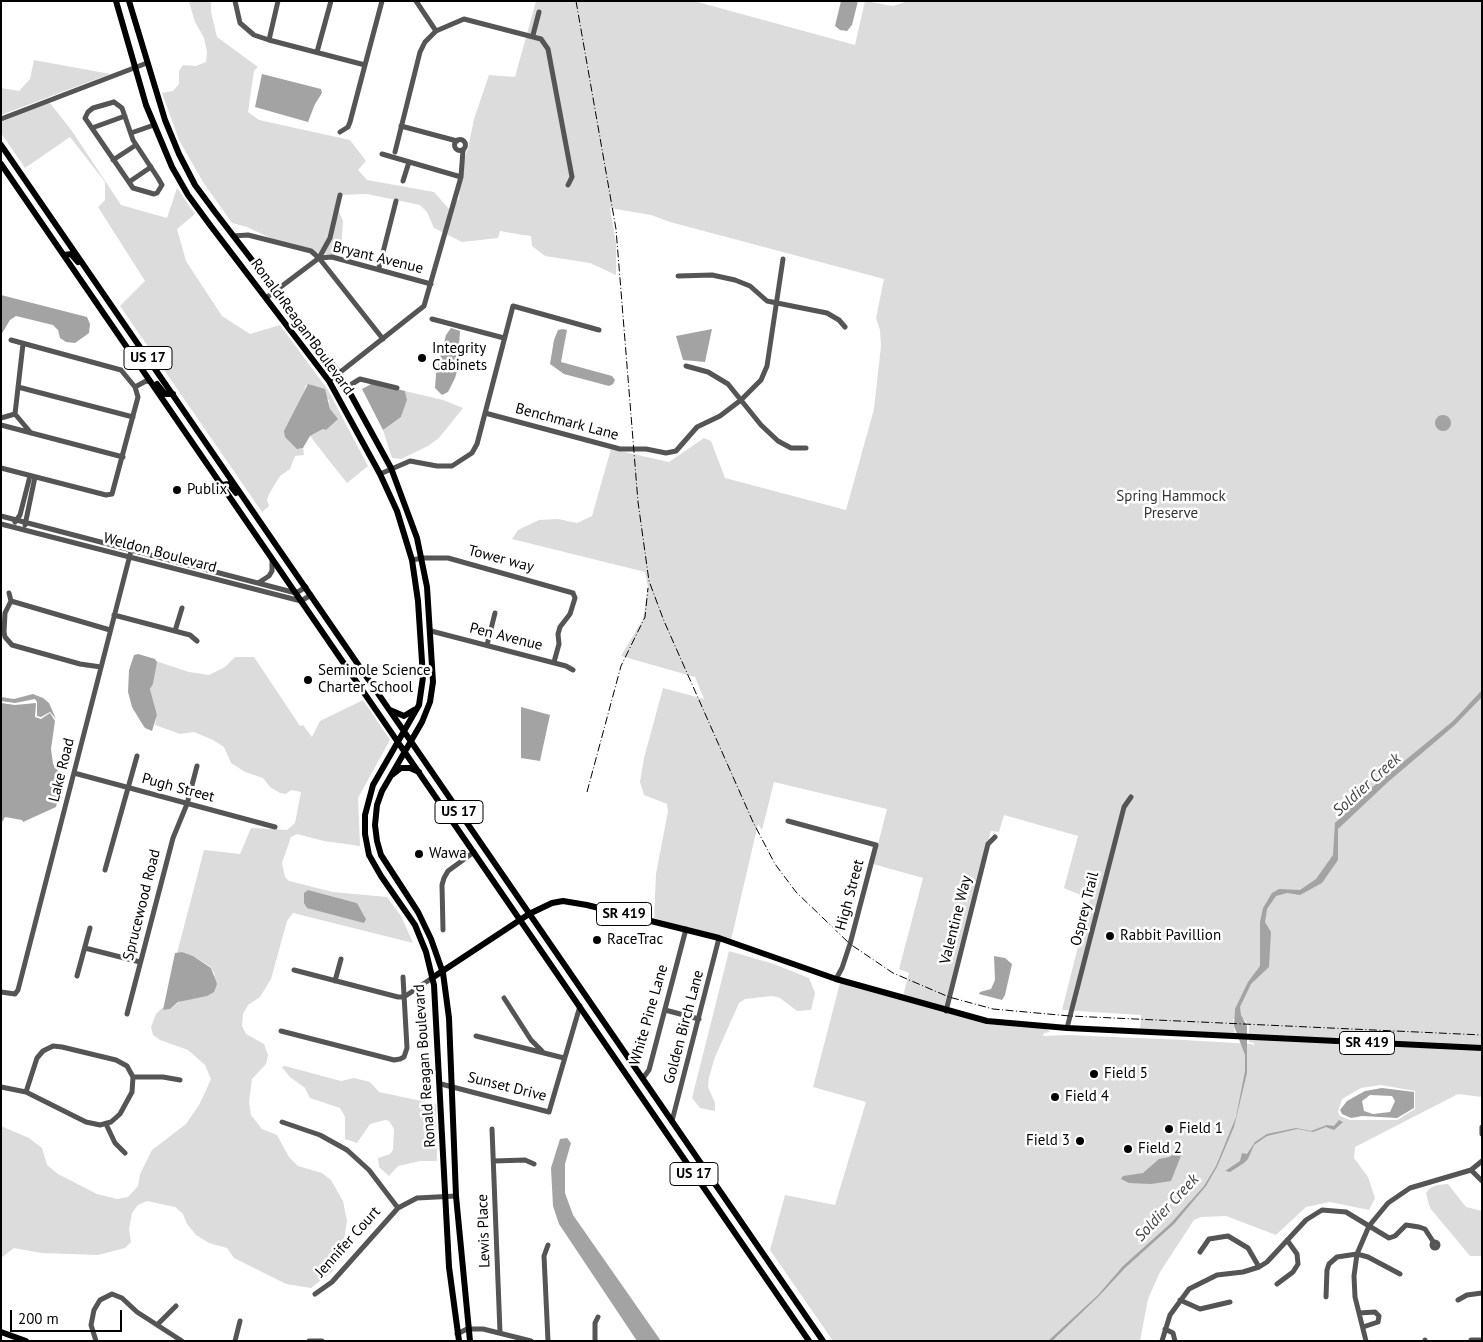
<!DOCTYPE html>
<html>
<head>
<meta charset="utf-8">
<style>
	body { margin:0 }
	#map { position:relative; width:1483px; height:1342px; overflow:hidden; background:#fff; font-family:"PT Sans",sans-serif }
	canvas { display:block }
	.frame { position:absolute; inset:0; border:2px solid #000; pointer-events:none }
	.scale { position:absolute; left:10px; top:1310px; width:112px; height:22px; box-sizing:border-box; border:2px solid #000; border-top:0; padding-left:6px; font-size:15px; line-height:18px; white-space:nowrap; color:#000; -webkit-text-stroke:4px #fff; paint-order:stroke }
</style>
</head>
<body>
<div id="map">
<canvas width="1483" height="1342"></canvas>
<div class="frame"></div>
<div class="scale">200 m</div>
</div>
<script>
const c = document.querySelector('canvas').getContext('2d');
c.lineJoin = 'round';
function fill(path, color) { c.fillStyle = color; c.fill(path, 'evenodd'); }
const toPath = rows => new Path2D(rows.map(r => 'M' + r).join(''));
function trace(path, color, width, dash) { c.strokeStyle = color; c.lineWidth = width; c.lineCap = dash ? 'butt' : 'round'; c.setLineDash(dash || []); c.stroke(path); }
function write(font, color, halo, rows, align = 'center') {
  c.font = font + ' "PT Sans",sans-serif'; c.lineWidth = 5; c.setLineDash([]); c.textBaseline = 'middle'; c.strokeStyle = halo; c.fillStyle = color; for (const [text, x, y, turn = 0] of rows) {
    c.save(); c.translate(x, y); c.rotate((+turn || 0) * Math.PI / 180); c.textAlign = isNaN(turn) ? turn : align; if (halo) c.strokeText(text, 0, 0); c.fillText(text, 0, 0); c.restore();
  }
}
fill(toPath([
	[211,1,211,12,217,37,258,67,254,71,248,112,259,120,350,140,366,161,358,170,367,180,434,192,449,209,459,199,461,168,468,149,474,119,489,75,515,77,536,1,694,1,855,45,865,1,893,6,908,1,1482,1,1482,1046,1249,1035,1249,1026,1245,1020,1233,1019,1235,1034,1140,1030,1141,1015,1062,1010,1090,899,1064,888,1078,836,1004,815,999,832,991,831,946,1009,903,996,909,973,899,969,923,878,873,864,887,809,774,782,762,830,758,824,731,940,654,918,656,874,668,811,667,804,644,795,640,782,644,758,663,688,704,699,695,677,621,656,643,619,648,587,645,572,512,539,518,530,539,520,558,519,577,523,592,516,611,449,669,462,704,438,711,441,725,478,846,510,874,409,881,346,880,330,876,318,884,279,670,222,651,215,610,208,616,243,616,275,590,263,545,256,532,246,531,236,523,235,500,231,498,238,462,242,434,228,427,212,420,205,367,194,339,195,336,204,343,221,341,252,331,256,281,243,247,227,232,223,203,182,179,140,162,93,173,91,179,84,179,71,183,65,196,66,206,62,207,52,204,38,195,22,189,2],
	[34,60,110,74,1,115,1,88,19,91,30,79],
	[50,103,72,131,121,205,167,218,177,188,195,214,177,229,186,261,222,316,250,334,280,325,328,390,368,466,347,483,331,463,310,436,323,429,326,430,330,409,329,400,306,385,301,400,300,449,303,448,304,455,295,456,290,469,280,476,269,494,267,500,269,506,262,512,120,306,145,281,98,207,105,200,105,182,70,137,25,168,1,133,1,122,33,108],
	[405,391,443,400,463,408,439,438,428,446,401,459,392,458,383,430,401,417,407,400],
	[235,657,254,657,300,726,303,725,312,737,320,721,363,700,390,740,358,798,360,846,324,841,297,834,291,837,282,863,285,877,289,881,333,892,387,897,401,916,413,943,293,913,287,921,271,979,260,997,248,1005,243,1014,242,1026,246,1034,264,1044,268,1055,266,1064,252,1079,249,1102,251,1115,262,1129,277,1135,289,1157,298,1166,322,1173,331,1180,343,1201,347,1221,342,1252,332,1272,311,1288,286,1284,234,1258,227,1248,209,1243,196,1235,187,1224,183,1214,175,1207,147,1201,138,1205,132,1213,129,1229,131,1242,125,1248,98,1255,41,1253,14,1248,1,1258,1,1126,29,1138,42,1148,47,1165,58,1174,97,1194,117,1199,128,1197,138,1186,140,1174,152,1150,186,1124,199,1105,207,1088,211,1079,205,1065,188,1050,160,1040,153,1035,151,1027,156,1014,163,1007,163,1010,170,1009,215,975,211,967,193,956,182,952,177,953,204,850,240,854,251,828,287,830,295,823,301,792,291,790,286,794,280,793,270,787,263,778,245,772,231,763,224,747,213,740,194,732,180,734,155,725,157,715,150,689,153,684,156,661,189,672,209,675,225,667],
	[308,890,357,903,366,919,304,893],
	[729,951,774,964,809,978,815,993,811,1010,797,1011,780,998,772,996,745,999,739,1003,715,1057,709,1077,708,1087,715,1103,715,1111,700,1108,692,1098],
	[840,983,966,1018,1047,1029,1050,1032,1044,1033,1043,1036,1068,1035,1184,1040,1252,1044,1254,1046,1254,1043,1249,1042,1249,1039,1482,1050,1482,1097,1458,1094,1355,1147,1354,1158,1368,1177,1375,1198,1369,1210,1330,1202,1306,1207,1276,1235,1226,1216,1201,1217,1194,1220,1160,1272,1148,1299,1140,1341,833,1341,770,1250,785,1195,835,1205,866,1102,813,1087],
	[1381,1085,1415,1091,1415,1109,1397,1120,1350,1120,1340,1116,1338,1112,1342,1099,1361,1088],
	[285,1066,341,1081,354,1078,370,1082,379,1092,436,1104,437,1161,420,1161,398,1166,389,1176,379,1167,378,1158,390,1154,393,1150,394,1129,389,1121,385,1120,370,1124,357,1143,345,1139,345,1117,340,1108,310,1098,305,1088,290,1077,282,1067],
	[1448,1184,1466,1207,1482,1211,1482,1256,1470,1256,1430,1208,1426,1193,1430,1188,1437,1185]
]), '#dcdcdc');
fill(toPath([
	[841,1,858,1,852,25,847,31,840,30,835,26],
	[262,74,321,89,322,93,315,104,308,122,255,107],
	[1,295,87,317,90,324,89,333,75,343,66,342,60,338,58,330,53,325,16,316,10,320,1,335],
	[451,328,460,331,459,346,462,356,455,378,448,392,442,395,435,388,436,374,446,335],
	[563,329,567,330,561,362,612,376,615,380,613,384,609,386,564,374,550,364,554,340,558,330],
	[712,329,705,362,683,360,676,336],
	[373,383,405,391,407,400,401,417,383,430,362,389],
	[308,384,325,389,330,409,338,419,326,430,323,429,310,436,303,448,297,449,285,437,284,431],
	'1435 423a8 8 0 1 1 16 0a8 8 0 1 1-16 0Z',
	[138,654,155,659,157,662,153,684,150,689,157,715,152,731,145,728,141,722,132,707,128,692,129,670,134,655],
	[1482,690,1482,697,1455,725,1388,782,1338,829,1338,860,1322,883,1300,895,1287,893,1276,896,1267,909,1265,922,1271,932,1269,967,1251,984,1240,1007,1241,1015,1247,1026,1247,1073,1234,1127,1217,1167,1206,1186,1174,1224,1125,1268,1099,1296,1052,1341,1048,1341,1098,1295,1123,1266,1171,1223,1204,1186,1216,1166,1236,1117,1245,1071,1245,1055,1234,1026,1235,1009,1248,982,1260,966,1260,922,1263,908,1272,893,1279,889,1300,890,1316,879,1333,855,1335,823,1369,790,1453,721],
	[33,694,43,698,49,703,56,719,50,712,41,717,37,716,37,702,35,699,15,703,1,701,1,697,14,699],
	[1,703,15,705,36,703,35,717,41,719,50,713,55,721,51,749,53,764,58,771,65,773,56,807,23,822,22,820,5,817,1,824],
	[521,707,550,715,540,761,521,758],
	[308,890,357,903,366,919,364,923,307,908,304,903,304,893],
	[182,952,193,956,211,968,217,984,214,992,207,996,178,1002,170,1009,163,1010,175,953],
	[994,956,1005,958,1012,964,1005,995,1002,1000,979,994,980,992,991,989,995,980],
	[1382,1088,1414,1092,1414,1108,1397,1118,1362,1116,1351,1118,1342,1114,1340,1110,1347,1101,1365,1091],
	[1370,1095,1392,1096,1395,1101,1390,1112,1373,1114,1364,1111,1362,1101],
	[1339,1120,1343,1122,1334,1130,1326,1127,1313,1132,1297,1129,1267,1136,1254,1145,1248,1159,1244,1163,1230,1172,1225,1171,1240,1161,1242,1153,1247,1154,1255,1142,1267,1134,1296,1128,1311,1131,1327,1125,1334,1126],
	[567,1138,571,1143,565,1164,565,1193,573,1215,661,1341,637,1341,559,1224,553,1206,551,1168,560,1139],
	[1179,1151,1182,1153,1171,1181,1151,1184,1129,1183,1121,1179,1123,1176,1143,1173,1159,1159,1169,1157]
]), '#a3a3a3');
trace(toPath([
	[235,1,240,23,254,35,269,40],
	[278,1,269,40,365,65,382,1],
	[416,1,436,31,464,19,541,39,548,49,572,177,568,185],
	[533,35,539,12],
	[317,52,331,1],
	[114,102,122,108,133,140,158,178,162,185,157,193,154,194,133,188,85,118,88,112,93,108,114,102],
	[1,119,147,63],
	[401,126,457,141],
	[92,128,125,116],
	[340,132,348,127,350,122,365,65],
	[131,133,154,125],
	'454.5 145a5.5 5.5 0 1 1 11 0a5.5 5.5 0 1 1-11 0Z',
	[395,152,420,52,425,42,436,31],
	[382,154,461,177],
	[113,160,136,145],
	[403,181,409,162],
	[129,182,151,167],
	[233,236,248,235,311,251,319,258,332,257,431,284],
	[319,258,383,339],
	[379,268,396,201],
	[678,276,712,275,735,280,750,286,767,301,827,313,839,320,845,327],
	[266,298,319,258,330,238,340,195],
	[432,319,504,338],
	[686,366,708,372,728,384,761,425,778,441,791,448,806,448],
	[329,381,424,306,461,177,463,150],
	[18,387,133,417],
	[135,387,146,381,151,382],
	[347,387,360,379,397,388],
	[485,413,620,449,646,449,666,453,676,451,697,427,720,416,741,400,761,380,767,366,783,259],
	[15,414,23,344],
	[15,414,31,433],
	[1,418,15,414],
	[1,425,123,457],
	[1,468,106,495,112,494,138,397,135,387,121,370,11,340],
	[380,474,410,461,437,466,452,466,472,453,477,444,513,306,599,330],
	[1,516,296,593,306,587],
	[15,522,20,515,30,476],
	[1,524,301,601,311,595],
	[25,525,35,477],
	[412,560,422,558,448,558,573,593,575,598,570,614,560,627,558,634,559,644,554,662],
	[258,583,269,576,272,571,272,559],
	[9,593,11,601,5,613,4,632,5,637,12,645,80,664,101,667],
	[11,601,110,630],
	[114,615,190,635,197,641],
	[175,631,182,608],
	[431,631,566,666,573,670],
	[487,645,495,613],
	[74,773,275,827],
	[788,821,876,845,850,944,842,968,836,979],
	[105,870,137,756],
	[443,930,442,885,444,878,448,871,474,852],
	[85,948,140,962],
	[294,970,398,997,404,997,432,978],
	[77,976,90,928],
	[335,981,341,959],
	[1,992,15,994,18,990,131,551],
	[504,998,531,1040,542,1051],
	[665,1010,699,1019],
	[946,1011,988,844,995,837],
	[127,1014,173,838,187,804,197,766],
	[1067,1028,1124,807,1131,797],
	[281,1031,394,1060,400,1059,404,1057,407,1048,403,977],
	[476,1036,564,1058],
	[133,1077,163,1077,180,1080],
	[643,1078,649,1070,686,929],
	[441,1084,549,1112,580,1006],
	[1,1087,26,1092,86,1122,100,1125,111,1122,120,1114,132,1092,133,1077,127,1066,116,1060,62,1047,53,1046,43,1051,37,1058,26,1092],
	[672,1121,719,938],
	[282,1122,320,1135,347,1150,369,1170,398,1208],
	[106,1124,115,1143,125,1153],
	[1482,1127,1482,1134],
	[492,1129,500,1332],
	[494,1161,525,1160,534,1164],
	[1471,1170,1482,1181],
	'1432 1245a3 3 0 1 1 6 0a3 3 0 1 1-6 0Z',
	[548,1245,544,1256,548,1341],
	[1200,1252,1209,1239,1228,1236,1248,1248,1259,1267],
	[1277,1284,1293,1272,1298,1264,1297,1254,1287,1240],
	[315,1294,332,1282,398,1208,417,1198,456,1196],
	[1326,1297,1327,1270,1329,1264,1337,1257,1357,1254,1368,1257,1400,1274],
	[1180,1300,1200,1309,1230,1302],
	[1458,1300,1467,1295,1482,1293],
	[1359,1313,1375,1312,1379,1316,1378,1322,1363,1327],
	[158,1324,176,1306],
	[1165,1329,1173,1333,1175,1341],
	[457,1334,467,1329,483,1329,531,1341],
	[1471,1340,1482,1340],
	[96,1341,91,1325,94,1310,100,1300,112,1294,122,1298,137,1312,182,1341],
	[235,1341,240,1321],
	[309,1341,322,1341],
	[595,1341,595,1323,598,1317],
	[1162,1341,1170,1315,1189,1289,1217,1275,1243,1272,1259,1267,1267,1262,1306,1220,1322,1210,1346,1212,1389,1238,1395,1236,1406,1225,1419,1227,1425,1229,1434,1243],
	[1366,1341,1355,1297,1354,1276,1357,1254,1369,1226,1388,1203,1410,1188,1471,1170,1482,1161],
	[1425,1341,1425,1340]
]), '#555', 5);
trace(toPath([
	[116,1,146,105,172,167,188,195,210,225,329,381,380,474,397,511,412,560,418,601,423,677,419,705,373,785,365,815,365,834,369,855,381,876,415,925,426,952,434,985,449,1267,459,1341],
	[129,1,165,120,179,154,195,185,215,212,339,373,391,468,417,538,427,587,433,682,430,702,422,722,382,791,377,805,375,825,377,841,381,855,418,912,431,939,443,973,449,1018,456,1196,470,1341],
	[1,145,823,1341],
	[1,164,809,1341],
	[64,255,71,254,78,262],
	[157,384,165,394,173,394],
	[222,485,229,484,236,493],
	[390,710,404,716,414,710],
	[392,775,401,768,410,768,419,772],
	[441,805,448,805,457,818,463,816],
	[432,978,529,914,552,903,563,901,587,905,719,938,836,979,987,1021,1067,1028,1482,1048],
	[1,1332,26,1341]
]), '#000', 6);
trace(toPath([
	[576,1,616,229,638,502,649,581,664,621,753,822,775,864,796,892,850,944,893,973,949,997,993,1009,1070,1016,1482,1035],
	[587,792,621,666,645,617,648,588]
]), '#000', 1, [8, 2.5, 1, 2.5]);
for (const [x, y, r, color] of [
	[422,358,5,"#000"],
	[177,490,5,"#000"],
	[308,680,5,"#000"],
	[419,854,5,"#000"],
	[1110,936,5,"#000"],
	[597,940,5,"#000"],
	[1094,1074,5,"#000"],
	[1055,1097,5,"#000"],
	[1169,1129,5,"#000"],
	[1080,1141,5,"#000"],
	[1128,1149,5,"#000"]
]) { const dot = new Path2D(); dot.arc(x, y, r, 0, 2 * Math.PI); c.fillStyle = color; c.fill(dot); trace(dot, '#fff', 2); }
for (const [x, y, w] of [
	[148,358,48],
	[459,812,48],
	[624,914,55],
	[1367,1043,55],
	[694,1174,48]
]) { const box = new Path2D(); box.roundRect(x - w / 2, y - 11.5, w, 23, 4); c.fillStyle = '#fff'; c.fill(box); trace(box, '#000', 1); }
write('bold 14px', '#000', null, [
	["US 17",148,358],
	["US 17",459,812],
	["SR 419",624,914],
	["SR 419",1367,1043],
	["US 17",694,1174]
]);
write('15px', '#000', '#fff', [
	["Bryant Avenue",378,258,14],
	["Ronald Reagan Boulevard",302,327,54],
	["Benchmark Lane",567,422,15],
	["Weldon Boulevard",160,553,15],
	["Tower way",501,559,15],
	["Pen Avenue",506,637,14],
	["Lake Road",62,770,-76],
	["Pugh Street",178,788,15],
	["High Street",850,895,-75],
	["Sprucewood Road",142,905,-76],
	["Osprey Trail",1085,909,-76],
	["Valentine Way",956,920,-76],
	["White Pine Lane",649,1015,-74],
	["Golden Birch Lane",684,1027,-75],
	["Ronald Reagan Boulevard",425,1066,-94],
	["Sunset Drive",507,1087,14],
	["Lewis Place",484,1231,-92],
	["Jennifer Court",348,1242,-48]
]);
write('15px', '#000', '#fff', [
	["Integrity",432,349],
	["Cabinets",432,366],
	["Publix",187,490],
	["Seminole Science",318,671],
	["Charter School",318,688],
	["Wawa",429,854],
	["Rabbit Pavillion",1120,936],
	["RaceTrac",607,940],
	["Field 5",1104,1074],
	["Field 4",1065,1097],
	["Field 1",1179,1129],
	["Field 3",1070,1141,"right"],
	["Field 2",1138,1149]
], 'left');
write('15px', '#333', '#fff', [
	["Spring Hammock",1171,497],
	["Preserve",1171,514]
]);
write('italic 16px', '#444', '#fff', [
	["Soldier Creek",1367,785,-42],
	["Soldier Creek",1167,1208,-47]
]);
</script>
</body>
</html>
